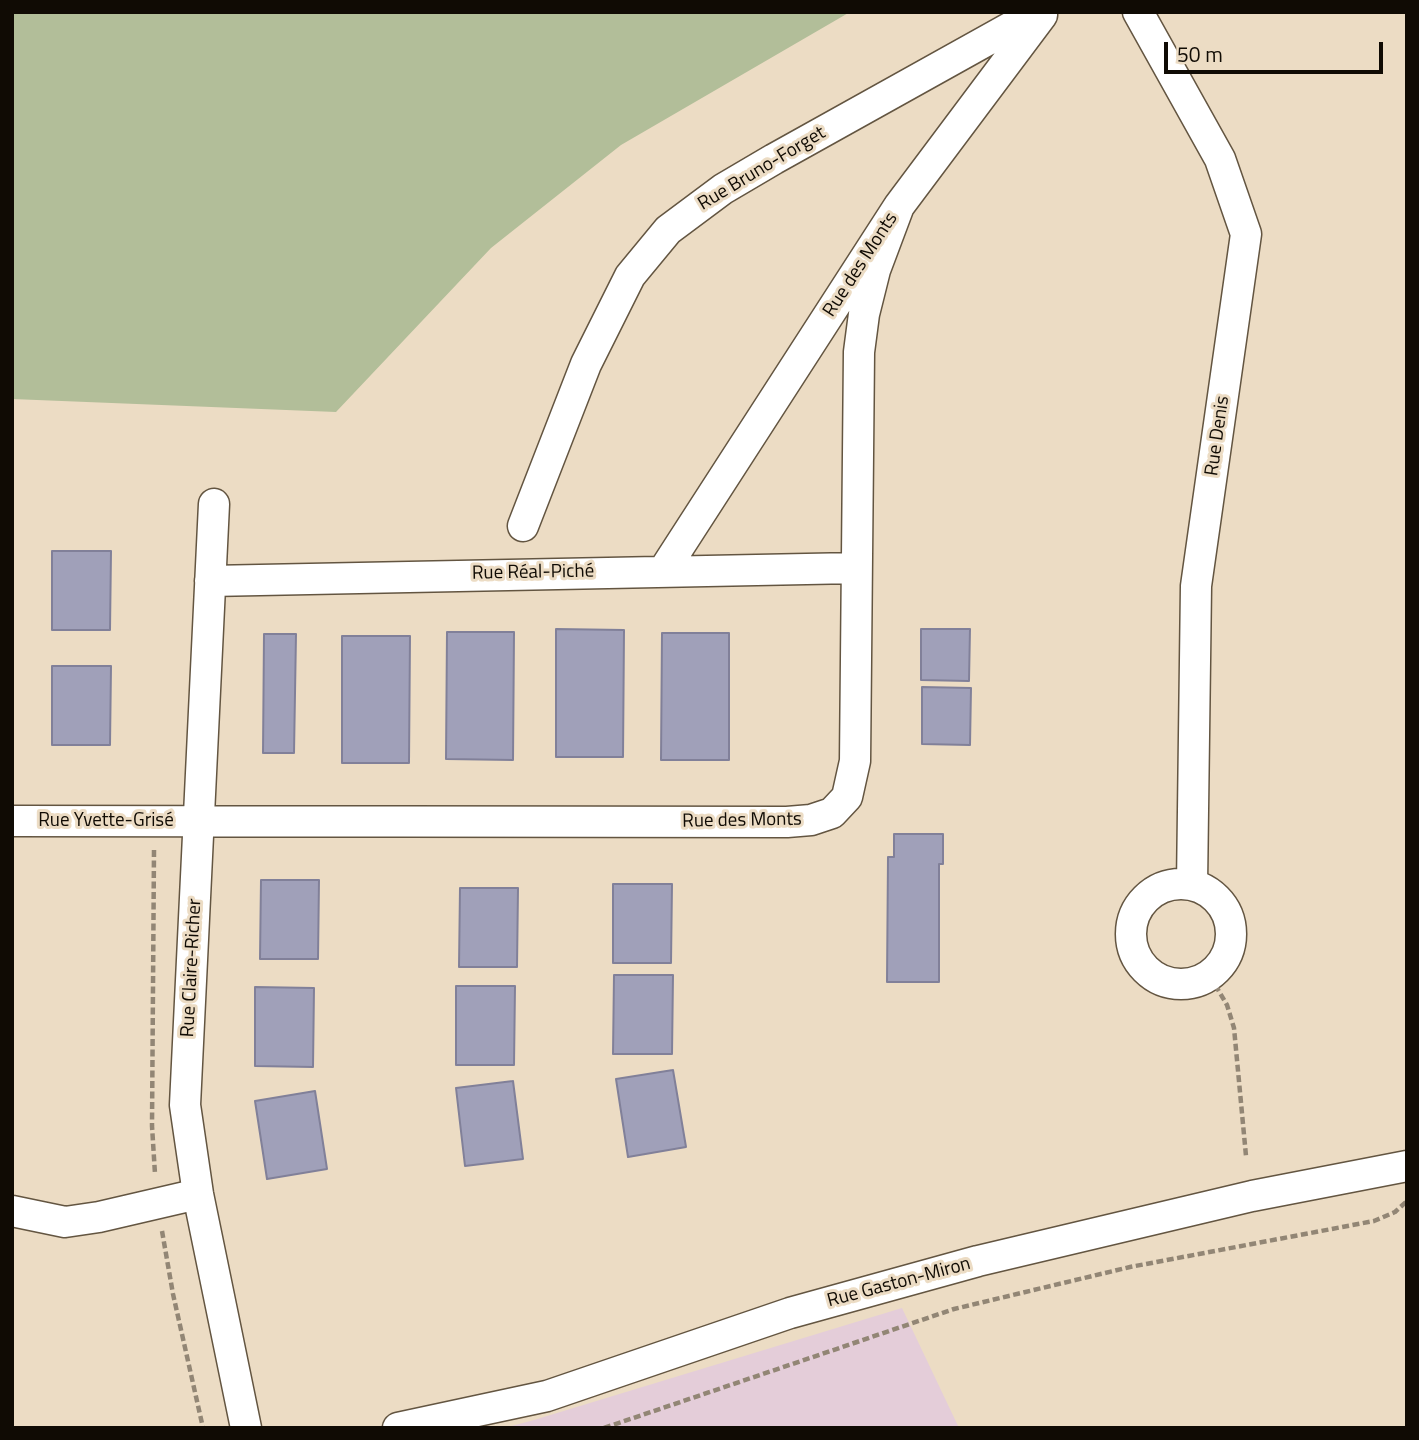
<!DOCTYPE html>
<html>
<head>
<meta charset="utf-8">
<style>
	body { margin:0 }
	#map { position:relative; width:1419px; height:1440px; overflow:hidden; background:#ecdcc4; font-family:"Titillium Web",sans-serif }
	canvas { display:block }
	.frame { position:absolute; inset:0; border:14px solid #100b04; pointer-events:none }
	.scale { position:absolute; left:1164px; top:42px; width:219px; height:32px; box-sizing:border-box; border:4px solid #100b04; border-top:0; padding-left:9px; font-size:21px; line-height:24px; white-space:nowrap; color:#100b04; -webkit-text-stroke:5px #ecdcc4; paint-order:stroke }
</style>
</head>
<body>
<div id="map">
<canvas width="1419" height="1440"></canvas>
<div class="frame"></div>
<div class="scale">50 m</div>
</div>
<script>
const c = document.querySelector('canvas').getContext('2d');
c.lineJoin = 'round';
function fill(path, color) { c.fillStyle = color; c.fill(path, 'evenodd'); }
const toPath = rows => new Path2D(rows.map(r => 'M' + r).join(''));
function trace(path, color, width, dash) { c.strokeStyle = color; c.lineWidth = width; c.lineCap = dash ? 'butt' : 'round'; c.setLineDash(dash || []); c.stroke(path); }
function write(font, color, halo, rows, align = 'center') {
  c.font = font + ' "Titillium Web",sans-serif'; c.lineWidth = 6; c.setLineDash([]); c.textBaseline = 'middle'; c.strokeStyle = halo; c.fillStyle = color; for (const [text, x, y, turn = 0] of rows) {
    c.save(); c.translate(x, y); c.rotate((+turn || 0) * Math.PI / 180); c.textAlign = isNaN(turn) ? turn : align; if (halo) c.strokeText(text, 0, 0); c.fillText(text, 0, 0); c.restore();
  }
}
fill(toPath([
	[902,1308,959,1428,504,1428,534,1420]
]), '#e4cdd9');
fill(toPath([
	[12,12,850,12,621,145,491,248,336,412,12,399]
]), '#b2be99');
const building = toPath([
	[52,551,111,551,110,630,52,630,52,551],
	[556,629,624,630,623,757,556,757,556,629],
	[921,629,970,629,969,681,921,680,921,629],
	[447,632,514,632,513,760,446,759,447,632],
	[662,633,729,633,729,760,661,760,662,633],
	[264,634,296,634,294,753,263,753,264,634],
	[342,636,410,636,409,763,342,763,342,636],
	[52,666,111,666,110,745,52,745,52,666],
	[922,687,971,688,970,745,922,744,922,687],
	[894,834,943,834,943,864,939,864,939,982,887,982,888,857,894,857,894,834],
	[261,880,319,880,318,959,260,959,261,880],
	[613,884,672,884,671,963,613,963,613,884],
	[460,888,518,888,517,967,459,967,460,888],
	[614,975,673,975,672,1054,613,1054,614,975],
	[456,986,515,986,514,1065,456,1065,456,986],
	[255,987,314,988,313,1067,255,1066,255,987],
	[673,1070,686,1147,628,1157,616,1079,673,1070],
	[513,1081,523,1159,465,1166,456,1088,513,1081],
	[315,1091,327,1169,267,1179,255,1101,315,1091]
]);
fill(building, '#a0a0b9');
trace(building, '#818099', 2);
const minor = toPath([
	[1138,12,1220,159,1246,234,1196,586,1192,885],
	[214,504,185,1105,198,1194,246,1428],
	[523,526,586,364,630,276,668,230,723,189,774,159,1038,12],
	[664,570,899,206,1042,15],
	[210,581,856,568],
	[12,821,787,822,811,820,832,813,847,797,855,761,859,352,864,314,875,270,899,206],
	'1131 934a50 50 0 1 1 100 0a50 50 0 1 1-100 0Z',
	[12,1211,65,1222,99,1217,198,1194],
	[398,1428,547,1396,790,1313,978,1261,1252,1196,1407,1166]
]);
trace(minor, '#635541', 33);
trace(toPath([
	[154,850,152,1126,155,1174],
	[1210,976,1227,1005,1234,1028,1246,1156],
	[162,1231,173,1294,203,1428],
	[604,1428,954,1309,1130,1267,1374,1221,1395,1212,1407,1201]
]), '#928675', 4.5, [7, 3.5]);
trace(minor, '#fff', 30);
write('19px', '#100b04', '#ecdcc4', [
	["Rue Bruno-Forget",762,169,-31],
	["Rue des Monts",861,265,-57],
	["Rue Denis",1218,436,-82],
	["Rue Réal-Piché",533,573,-1],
	["Rue Yvette-Grisé",106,821],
	["Rue des Monts",742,821,-1],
	["Rue Claire-Richer",192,968,-87],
	["Rue Gaston-Miron",899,1283,-15]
]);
</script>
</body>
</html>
